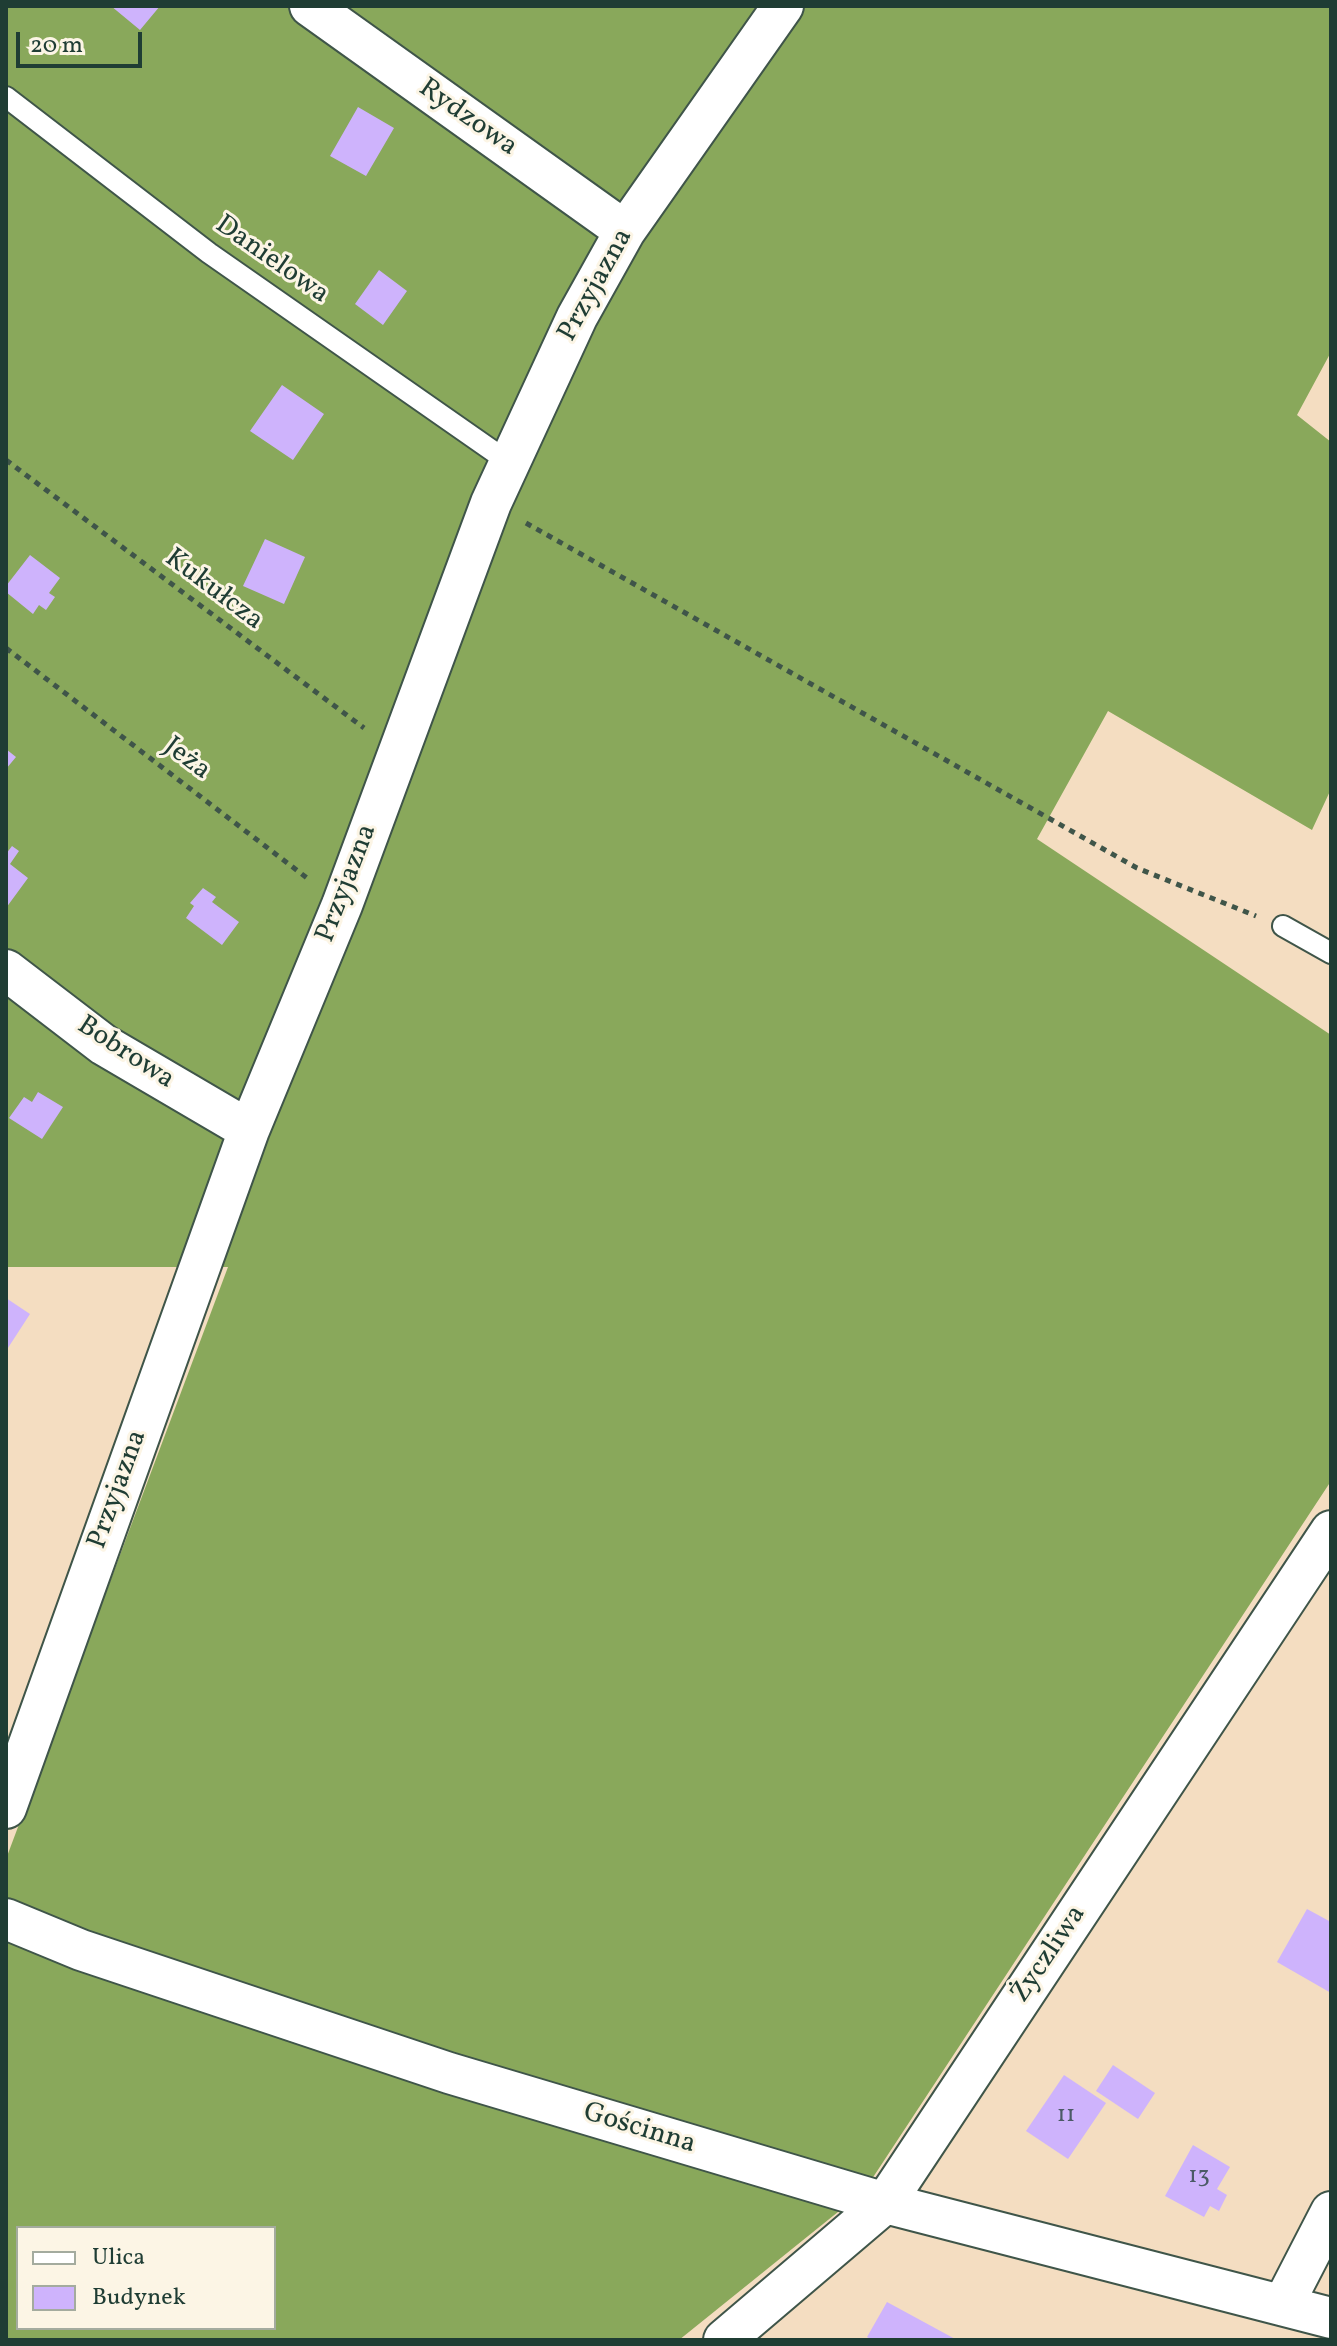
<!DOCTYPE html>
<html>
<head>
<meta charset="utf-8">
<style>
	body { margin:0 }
	#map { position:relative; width:1337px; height:2346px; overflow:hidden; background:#f4ddc1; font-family:Vollkorn,serif }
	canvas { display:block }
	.frame { position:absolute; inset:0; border:8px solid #1f3d34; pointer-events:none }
	.legend { position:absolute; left:16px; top:2226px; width:260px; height:104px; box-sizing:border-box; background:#fcf5e5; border:2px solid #a4ab9e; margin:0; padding:10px 14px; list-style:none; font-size:24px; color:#1f3d34 }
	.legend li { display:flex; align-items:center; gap:16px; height:40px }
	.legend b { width:40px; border:2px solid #a4ab9e }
	.scale { position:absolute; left:16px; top:32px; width:126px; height:36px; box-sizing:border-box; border:4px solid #1f3d34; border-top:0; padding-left:10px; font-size:24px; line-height:28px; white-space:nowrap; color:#1f3d34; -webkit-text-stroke:6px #fcf5e5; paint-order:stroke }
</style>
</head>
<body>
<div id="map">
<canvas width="1337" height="2346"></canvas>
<div class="frame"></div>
<ul class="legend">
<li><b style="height:10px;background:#fff"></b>Ulica</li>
<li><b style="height:22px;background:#ceb3fc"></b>Budynek</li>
</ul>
<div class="scale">20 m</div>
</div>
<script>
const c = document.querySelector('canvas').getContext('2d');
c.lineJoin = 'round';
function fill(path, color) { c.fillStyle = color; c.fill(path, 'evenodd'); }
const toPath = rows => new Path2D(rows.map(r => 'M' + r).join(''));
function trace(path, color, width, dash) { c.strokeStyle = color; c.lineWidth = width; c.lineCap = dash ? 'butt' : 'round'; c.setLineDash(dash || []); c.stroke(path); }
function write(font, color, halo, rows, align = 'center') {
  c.font = font + ' Vollkorn,serif'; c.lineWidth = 6; c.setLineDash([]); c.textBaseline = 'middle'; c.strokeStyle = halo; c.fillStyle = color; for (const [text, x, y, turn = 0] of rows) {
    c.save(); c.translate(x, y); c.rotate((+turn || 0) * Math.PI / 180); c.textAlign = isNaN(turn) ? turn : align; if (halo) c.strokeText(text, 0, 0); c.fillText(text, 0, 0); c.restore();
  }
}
fill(toPath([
	[6,6,1331,6,1331,352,1297,415,1331,442,1331,789,1312,830,1108,711,1037,839,1331,1035,1331,1481,864,2191,679,2340,6,2340,6,1859,228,1267,6,1267],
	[18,2228,274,2228,274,2328,18,2328]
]), '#89a85b');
fill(toPath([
	[111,6,160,6,140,30],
	[358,107,394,128,366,176,330,156],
	[379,270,407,291,383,325,355,304],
	[282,385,324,414,293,460,250,431],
	[265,539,305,557,284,604,243,586],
	[30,555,60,578,49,593,55,597,46,610,39,605,33,614,6,592,6,586],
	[6,749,16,757,6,769],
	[12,846,19,851,10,864,28,878,6,908,6,854],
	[203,888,216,897,212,902,239,922,222,945,186,918,194,906,190,903],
	[38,1092,63,1107,42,1139,9,1118,24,1097,32,1102],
	[6,1298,30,1314,6,1351],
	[1307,1909,1331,1922,1331,1993,1277,1962],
	[1113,2065,1155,2093,1138,2119,1096,2091],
	[1064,2075,1106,2103,1068,2159,1026,2131],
	[1193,2145,1230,2167,1217,2189,1227,2195,1219,2211,1210,2206,1204,2217,1165,2196],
	[887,2302,957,2340,872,2340,867,2337]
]), '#ceb3fc');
const service = toPath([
	[6,97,209,253,510,463],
	[1283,926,1331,953]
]);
const minor = toPath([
	[310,6,625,231],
	[6,970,104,1045,249,1130],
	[6,1808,249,1130,342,905,491,503,577,317,625,231,783,6],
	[6,1919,81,1950,449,2073,885,2203,1331,2318],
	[1283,2305,1331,2212],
	[724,2340,885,2203,1331,1531]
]);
trace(service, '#3f5549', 24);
trace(minor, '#3f5549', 44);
trace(toPath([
	[6,460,364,728],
	[526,523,1137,868,1256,916],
	[6,648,307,878]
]), '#3f5549', 5, [6, 6]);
trace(service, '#fff', 20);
trace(minor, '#fff', 40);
write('24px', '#4b5a66', null, [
	["11",1066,2117],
	["13",1199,2178]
]);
write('28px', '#1f3d34', '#fcf5e5', [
	["Rydzowa",467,119,35],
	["Danielowa",271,261,35],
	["Przyjazna",597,286,-61],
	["Kukułcza",213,591,37],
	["Jeża",186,760,37],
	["Przyjazna",348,884,-69],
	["Bobrowa",125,1054,33],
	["Przyjazna",119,1490,-70],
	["Życzliwa",1050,1955,-56],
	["Gościnna",639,2130,17]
]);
</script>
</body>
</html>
